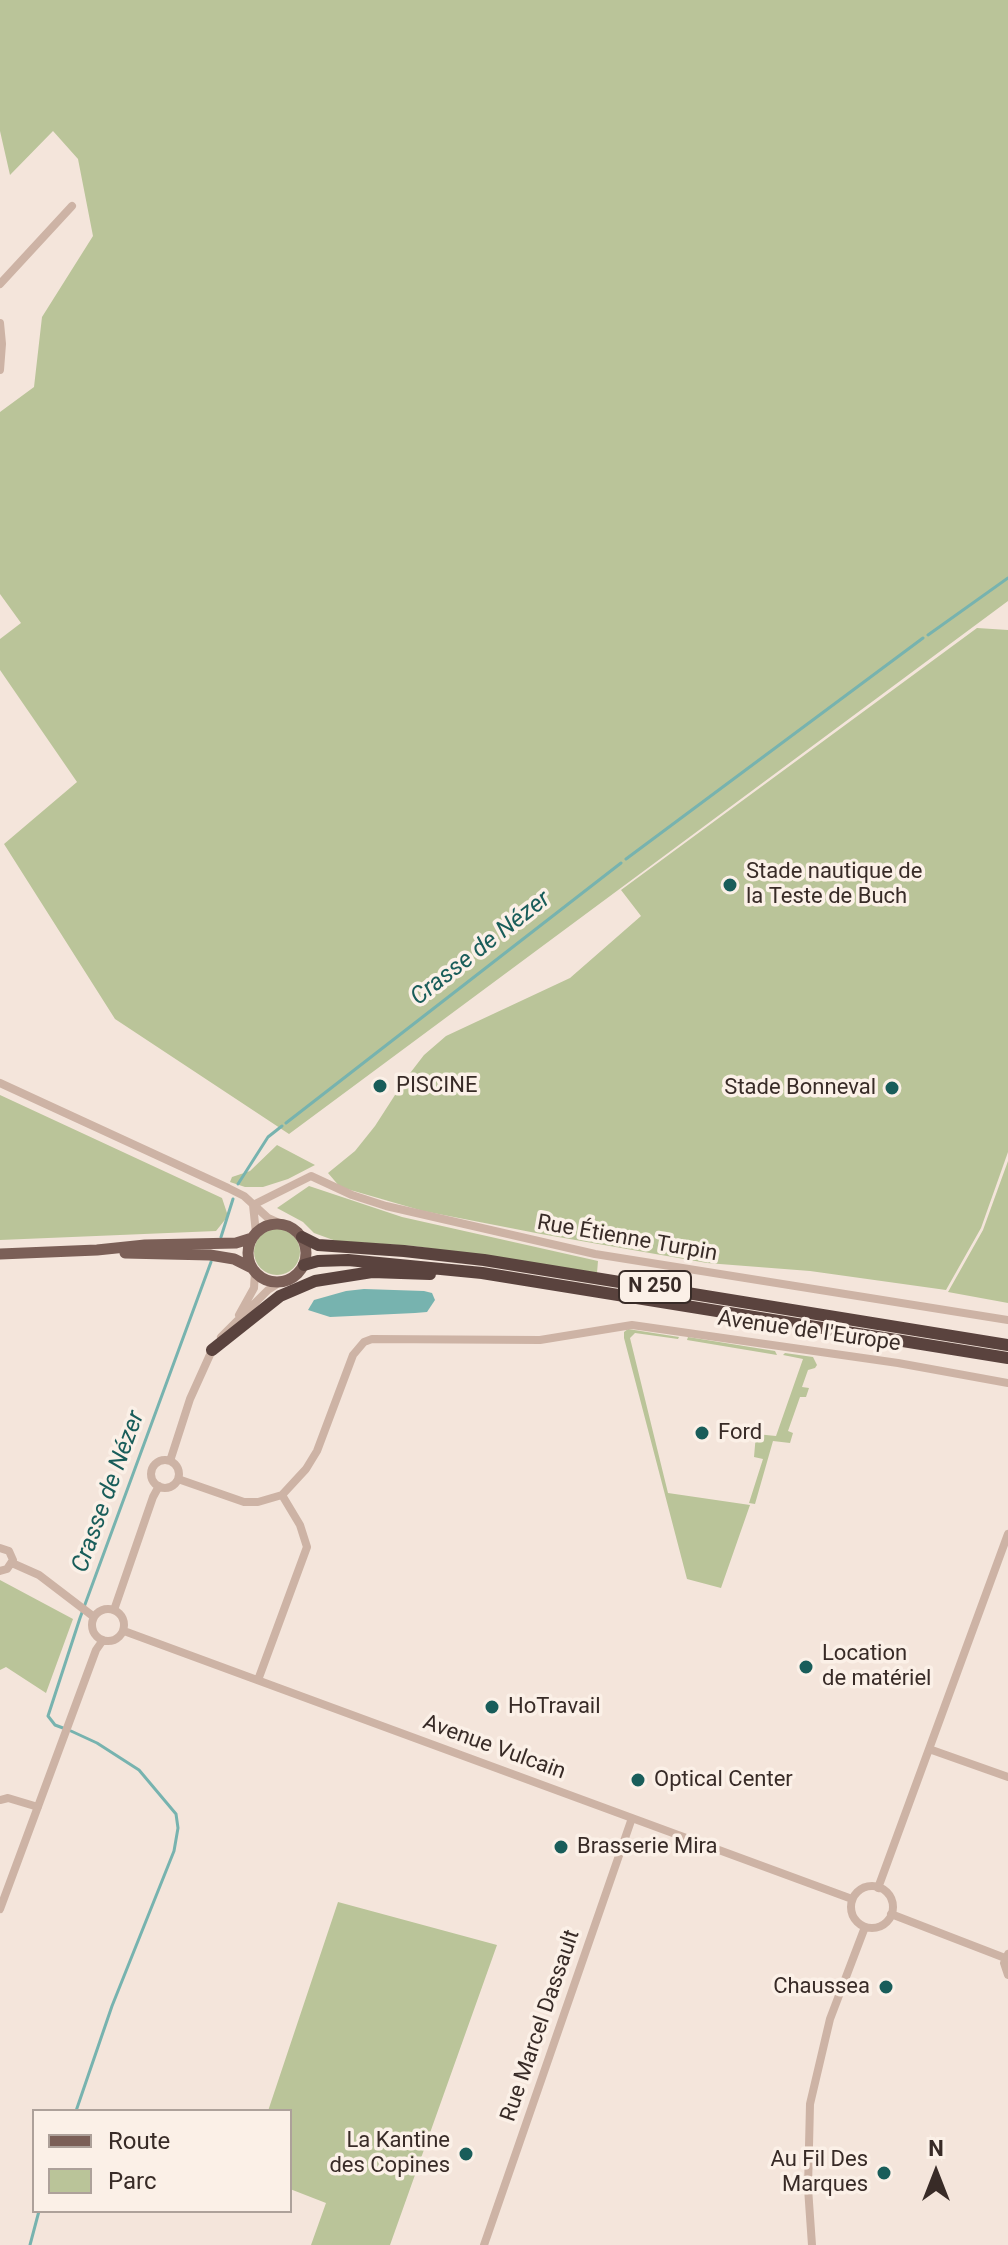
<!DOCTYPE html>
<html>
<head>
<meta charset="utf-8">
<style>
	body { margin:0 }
	#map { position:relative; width:1008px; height:2245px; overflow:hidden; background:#f4e5db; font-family:Roboto,sans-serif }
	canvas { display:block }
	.legend { position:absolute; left:32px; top:2109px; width:260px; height:104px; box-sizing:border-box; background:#fbf0e7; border:2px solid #ada19a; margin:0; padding:10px 14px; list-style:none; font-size:24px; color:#382b27 }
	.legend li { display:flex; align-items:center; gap:16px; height:40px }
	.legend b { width:40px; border:2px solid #ada19a }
	.north { position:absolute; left:896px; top:2133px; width:80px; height:80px; -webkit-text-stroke:6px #fbf0e7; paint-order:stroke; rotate:0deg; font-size:22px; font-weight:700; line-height:32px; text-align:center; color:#382b27 }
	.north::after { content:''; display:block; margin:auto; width:28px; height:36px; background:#382b27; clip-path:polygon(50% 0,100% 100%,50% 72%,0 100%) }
</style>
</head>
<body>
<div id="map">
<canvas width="1008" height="2245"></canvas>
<ul class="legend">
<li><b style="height:10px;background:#7b5f57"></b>Route</li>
<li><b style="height:22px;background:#bac499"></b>Parc</li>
</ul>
<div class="north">N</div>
</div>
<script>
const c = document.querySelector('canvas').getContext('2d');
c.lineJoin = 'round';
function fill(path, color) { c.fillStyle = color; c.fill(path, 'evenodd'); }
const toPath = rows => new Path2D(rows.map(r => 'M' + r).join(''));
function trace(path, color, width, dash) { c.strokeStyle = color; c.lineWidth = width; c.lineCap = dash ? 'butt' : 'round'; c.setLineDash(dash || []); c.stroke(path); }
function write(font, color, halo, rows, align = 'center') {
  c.font = font + ' Roboto,sans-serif'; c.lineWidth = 7; c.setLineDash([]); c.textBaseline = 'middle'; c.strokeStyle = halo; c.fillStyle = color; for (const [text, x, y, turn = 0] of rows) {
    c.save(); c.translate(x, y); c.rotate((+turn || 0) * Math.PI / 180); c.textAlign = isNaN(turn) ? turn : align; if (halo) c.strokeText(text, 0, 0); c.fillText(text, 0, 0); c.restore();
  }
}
fill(toPath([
	[0,0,1008,0,1008,601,289,1134,115,1019,4,844,77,782,0,670,0,639,21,623,0,594,0,412,34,387,42,317,93,236,78,159,53,131,10,175,0,131],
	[977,628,1008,630,1008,1152,981,1228,946,1290,810,1271,707,1263,541,1234,423,1211,340,1187,328,1173,355,1151,375,1126,404,1081,424,1055,446,1036,570,978,641,916,621,890],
	[0,1095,222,1198,228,1216,216,1231,0,1240],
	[277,1145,315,1165,288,1179,263,1187,245,1187,230,1182,232,1177,250,1171],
	[1008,1161,1008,1303,948,1292,983,1230],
	[309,1186,402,1217,598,1261,597,1273,414,1246,336,1241,314,1233,303,1222,277,1208],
	'254 1252a23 23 0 1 1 46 0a23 23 0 1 1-46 0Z',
	[628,1329,679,1337,678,1339,635,1333,630,1338,668,1493,750,1505,721,1588,687,1579,624,1338,624,1332],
	[688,1337,775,1351,777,1355,687,1340],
	[785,1353,813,1357,817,1365,815,1368,808,1370,802,1387,809,1388,806,1397,800,1397,788,1431,793,1433,790,1443,773,1441,755,1504,749,1503,763,1459,754,1457,756,1434,776,1436,803,1359,783,1355],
	[0,1580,73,1619,46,1693,6,1667,0,1670],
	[338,1902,497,1945,390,2245,311,2245,326,2203,290,2189,290,2111,268,2111]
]), '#bac499');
fill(toPath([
	[364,1289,424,1291,432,1293,435,1300,427,1312,415,1313,330,1317,308,1310,314,1300,346,1291]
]), '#77b3af');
trace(toPath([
	[928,635,1008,578],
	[626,859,923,638],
	[286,1123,621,863],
	[238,1184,268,1137,282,1126],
	[221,1237,233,1199],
	[63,1728,55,1725,48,1716,80,1618,211,1262],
	[71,1731,97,1743,139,1770,176,1814,178,1828,174,1851,112,2006,76,2111],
	[30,2245,39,2211]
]), '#77b3af', 3);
trace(toPath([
	[0,284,72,206],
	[0,323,2,344,0,370],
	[0,1083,228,1188,244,1196,268,1218,279,1223],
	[253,1205,311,1176,352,1195,386,1206,595,1254,1008,1320],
	[253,1205,256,1233],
	[239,1315,254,1288,255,1272],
	[221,1337,268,1290,282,1281],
	'151 1474a14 14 0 1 1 28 0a14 14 0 1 1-28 0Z',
	[170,1461,190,1399,213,1348],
	[178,1479,244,1502,258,1502,282,1495,306,1469,317,1451,353,1355,364,1342,372,1339,540,1340,632,1325,898,1363,1008,1383],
	[0,1548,9,1551,13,1560,7,1569,0,1571],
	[12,1563,39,1575,94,1617],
	'92 1625a16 16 0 1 1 32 0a16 16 0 1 1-32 0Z',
	[114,1610,153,1497,159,1486],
	[124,1631,852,1899],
	[258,1680,307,1547,300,1525,282,1495],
	[929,1749,1008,1777],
	[0,1800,8,1798,38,1807],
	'851 1907a21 21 0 1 1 42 0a21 21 0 1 1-42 0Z',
	[878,1888,1008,1534],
	[0,1909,96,1650,103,1640],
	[891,1914,1005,1958],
	[1008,1954,1004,1963,1008,1975],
	[484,2245,632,1818],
	[812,2245,808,2188,810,2104,830,2019,865,1927]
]), '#cdb3a5', 8);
trace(toPath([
	'248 1253a29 29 0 1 1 58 0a29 29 0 1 1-58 0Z',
	[125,1253,210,1255,234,1259,252,1268],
	[0,1254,97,1250,145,1245,236,1243,252,1238]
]), '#7b5f57', 11);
trace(toPath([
	[302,1237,318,1245,404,1251,484,1260,1008,1345],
	[304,1265,318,1261,348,1260,482,1273,1008,1358],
	[212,1350,280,1296,315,1281,372,1272,430,1274]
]), '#5a433e', 12);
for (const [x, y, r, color] of [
	[730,885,8,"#195d5a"],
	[380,1086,8,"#195d5a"],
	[892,1088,8,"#195d5a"],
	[702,1433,8,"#195d5a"],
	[806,1667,8,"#195d5a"],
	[492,1707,8,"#195d5a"],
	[638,1780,8,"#195d5a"],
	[561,1847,8,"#195d5a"],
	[886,1987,8,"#195d5a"],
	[466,2154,8,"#195d5a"],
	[884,2173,8,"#195d5a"]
]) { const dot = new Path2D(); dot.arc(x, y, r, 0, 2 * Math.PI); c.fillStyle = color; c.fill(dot); trace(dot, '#fbf0e7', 3); }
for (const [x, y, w] of [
	[655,1287,72]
]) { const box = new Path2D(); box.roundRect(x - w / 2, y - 16, w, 32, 6); c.fillStyle = '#fbf0e7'; c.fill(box); trace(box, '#382b27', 2); }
write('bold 20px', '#382b27', null, [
	["N 250",655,1287]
]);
write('22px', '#382b27', '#fbf0e7', [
	["Stade nautique de",746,872],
	["la Teste de Buch",746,897],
	["PISCINE",396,1086],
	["Stade Bonneval",876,1088,"right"],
	["Ford",718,1433],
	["Location",822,1654],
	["de matériel",822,1679],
	["HoTravail",508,1707],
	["Optical Center",654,1780],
	["Brasserie Mira",577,1847],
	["Chaussea",870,1987,"right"],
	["La Kantine",450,2141,"right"],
	["des Copines",450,2166,"right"],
	["Au Fil Des",868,2160,"right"],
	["Marques",868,2185,"right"]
], 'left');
write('22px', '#382b27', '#fbf0e7', [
	["Rue Étienne Turpin",627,1239,10],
	["Avenue de l'Europe",809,1332,8],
	["Avenue Vulcain",494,1748,20],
	["Rue Marcel Dassault",541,2026,-71]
]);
write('italic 24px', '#195d5a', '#fbf0e7', [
	["Crasse de Nézer",481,949,-38],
	["Crasse de Nézer",109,1492,-70]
]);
</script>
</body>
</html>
